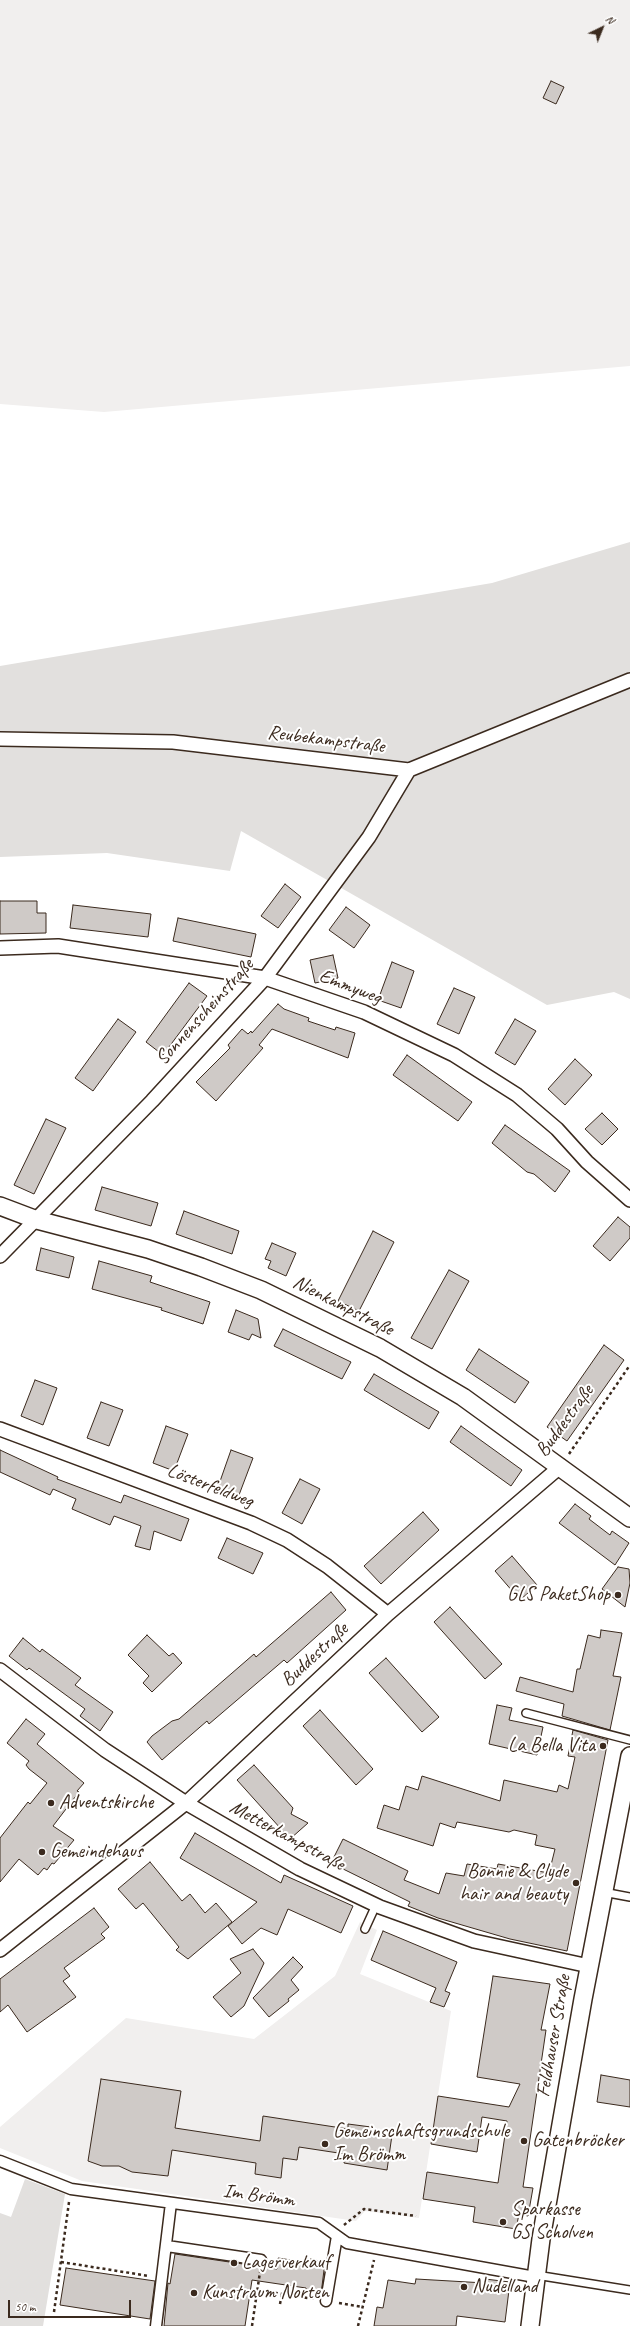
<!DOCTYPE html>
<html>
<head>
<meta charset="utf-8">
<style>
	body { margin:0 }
	#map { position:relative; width:630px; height:2326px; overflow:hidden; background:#fff; font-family:Caveat,sans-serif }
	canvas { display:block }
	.north { position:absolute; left:582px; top:8px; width:40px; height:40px; -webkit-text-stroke:3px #fff; paint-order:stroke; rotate:43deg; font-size:11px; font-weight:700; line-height:16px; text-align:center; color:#3b2a1e }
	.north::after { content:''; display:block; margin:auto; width:14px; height:18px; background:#3b2a1e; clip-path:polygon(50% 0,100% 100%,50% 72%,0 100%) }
	.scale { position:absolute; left:8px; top:2300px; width:123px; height:18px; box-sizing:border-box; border:2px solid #3b2a1e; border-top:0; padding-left:5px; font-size:12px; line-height:14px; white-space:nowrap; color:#3b2a1e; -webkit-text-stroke:3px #fff; paint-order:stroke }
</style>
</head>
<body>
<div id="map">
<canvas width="630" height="2326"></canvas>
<div class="north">N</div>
<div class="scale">50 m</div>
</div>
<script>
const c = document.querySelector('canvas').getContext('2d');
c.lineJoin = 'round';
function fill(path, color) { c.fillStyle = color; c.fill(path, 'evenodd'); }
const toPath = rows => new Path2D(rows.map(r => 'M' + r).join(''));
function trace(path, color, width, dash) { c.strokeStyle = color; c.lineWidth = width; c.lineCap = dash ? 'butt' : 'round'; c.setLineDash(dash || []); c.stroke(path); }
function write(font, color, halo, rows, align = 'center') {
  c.font = font + ' Caveat,sans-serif'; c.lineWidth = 4; c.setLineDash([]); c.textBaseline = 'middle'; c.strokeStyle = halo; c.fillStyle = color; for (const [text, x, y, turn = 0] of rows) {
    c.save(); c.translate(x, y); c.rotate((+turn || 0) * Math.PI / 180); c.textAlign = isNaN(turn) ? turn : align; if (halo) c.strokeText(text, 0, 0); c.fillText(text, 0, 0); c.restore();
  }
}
fill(toPath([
	[0,0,630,0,630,366,104,412,0,404],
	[360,1922,377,1930,360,1974,451,2011,419,2218,365,2211,356,2221,82,2181,0,2148,0,2127,126,2018,254,2039,335,1976]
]), '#f1efee');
fill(toPath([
	[630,542,630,999,614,992,547,1005,241,831,230,871,107,853,0,857,0,666,492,583],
	[25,2179,65,2194,43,2326,0,2326,0,2213,11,2217]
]), '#e2e0de');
const building = toPath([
	[551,81,564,87,556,104,543,98,551,81],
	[285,884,301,897,278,928,261,916,285,884],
	[0,901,37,901,37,913,46,913,46,933,0,934,0,901],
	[73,905,151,914,148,937,70,928,73,905],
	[346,907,370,925,354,948,329,930,346,907],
	[178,918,256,934,251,957,173,941,178,918],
	[333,955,338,978,315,983,310,960,333,955],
	[392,962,414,971,401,1008,378,1000,392,962],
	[189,983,207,996,163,1055,146,1042,189,983],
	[454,988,475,997,459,1034,437,1024,454,988],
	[278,1004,284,1009,309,1018,308,1021,335,1030,336,1027,355,1033,348,1058,272,1029,259,1045,263,1048,216,1101,196,1082,230,1048,228,1045,242,1029,248,1034,251,1031,252,1033,278,1004],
	[118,1019,136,1032,93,1091,75,1078,118,1019],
	[515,1019,536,1031,515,1065,495,1053,515,1019],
	[407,1055,472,1102,458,1121,393,1075,407,1055],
	[575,1059,592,1075,565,1105,548,1089,575,1059],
	[602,1113,618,1129,602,1145,585,1129,602,1113],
	[46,1119,66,1128,34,1194,14,1185,46,1119],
	[505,1125,570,1171,555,1192,534,1174,527,1172,492,1143,505,1125],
	[102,1187,158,1203,151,1226,95,1210,102,1187],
	[184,1211,239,1231,232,1254,176,1234,184,1211],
	[618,1217,630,1227,630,1238,610,1261,593,1246,618,1217],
	[373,1231,394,1242,359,1311,338,1301,373,1231],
	[272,1243,296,1253,286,1276,268,1268,271,1261,265,1259,272,1243],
	[41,1248,74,1257,69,1278,36,1270,41,1248],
	[99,1261,152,1276,150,1282,210,1302,203,1324,161,1310,162,1308,92,1289,99,1261],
	[449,1270,469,1281,432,1349,411,1338,449,1270],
	[236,1310,258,1319,261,1338,252,1334,249,1340,228,1332,236,1310],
	[283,1329,351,1362,342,1379,274,1346,283,1329],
	[604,1345,624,1360,567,1441,547,1427,604,1345],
	[479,1349,529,1382,515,1403,466,1370,479,1349],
	[374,1374,439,1412,429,1429,364,1390,374,1374],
	[35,1380,57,1388,43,1425,21,1416,35,1380],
	[101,1402,123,1410,109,1446,87,1438,101,1402],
	[166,1426,188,1434,174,1471,153,1463,166,1426],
	[461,1426,522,1470,511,1486,450,1442,461,1426],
	[0,1450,58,1477,57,1479,121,1503,124,1495,189,1519,181,1541,154,1531,150,1550,135,1546,141,1526,114,1516,110,1525,72,1509,76,1499,53,1489,50,1495,0,1472,0,1450],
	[231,1450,253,1458,239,1495,218,1487,231,1450],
	[300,1479,320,1489,302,1524,282,1513,300,1479],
	[575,1504,591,1516,589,1519,610,1535,612,1531,629,1543,615,1565,559,1523,575,1504],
	[423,1512,439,1530,381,1584,364,1566,423,1512],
	[227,1538,263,1553,253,1574,218,1558,227,1538],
	[512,1556,537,1585,520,1600,495,1571,512,1556],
	[618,1567,629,1569,630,1583,625,1607,602,1589,618,1567],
	[331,1592,346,1610,287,1663,284,1660,209,1724,207,1721,162,1760,147,1742,152,1736,172,1721,179,1719,254,1654,256,1657,331,1592],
	[450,1607,502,1664,485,1679,434,1622,450,1607],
	[601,1630,622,1633,613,1676,621,1677,610,1730,562,1716,564,1704,516,1691,520,1677,573,1692,577,1669,580,1669,588,1635,600,1638,601,1630],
	[147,1635,169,1656,173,1653,182,1663,152,1692,143,1683,149,1676,128,1655,147,1635],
	[23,1638,40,1652,42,1649,81,1678,75,1685,113,1712,100,1731,80,1716,85,1709,29,1668,27,1670,9,1656,23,1638],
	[386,1658,439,1717,422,1732,369,1673,386,1658],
	[497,1705,512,1708,509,1720,543,1727,537,1755,489,1744,497,1705],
	[320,1710,373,1769,356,1785,303,1726,320,1710],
	[26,1719,45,1734,37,1744,84,1783,77,1791,79,1792,53,1826,74,1840,54,1864,52,1863,47,1870,44,1868,38,1875,19,1859,0,1882,0,1838,28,1802,30,1804,47,1783,29,1769,26,1765,29,1761,7,1743,26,1719],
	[573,1730,608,1740,567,1951,510,1939,438,1918,408,1906,410,1902,331,1863,343,1839,408,1871,404,1880,439,1894,446,1873,464,1876,467,1864,497,1869,498,1864,549,1873,555,1849,535,1845,537,1835,514,1830,509,1832,457,1822,455,1828,440,1823,433,1846,377,1828,384,1805,399,1810,406,1786,418,1790,422,1776,500,1801,504,1780,557,1792,559,1785,568,1789,575,1757,568,1756,573,1730],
	[254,1765,293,1808,291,1814,308,1823,290,1839,237,1780,254,1765],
	[195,1833,281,1883,284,1875,353,1906,341,1933,288,1909,277,1935,261,1928,242,1944,228,1926,257,1902,180,1858,195,1833],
	[150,1862,182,1901,190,1894,205,1913,216,1903,232,1922,188,1959,176,1950,179,1947,143,1903,136,1909,118,1889,150,1862],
	[94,1908,109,1927,101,1934,105,1938,64,1968,70,1976,63,1981,76,1997,27,2032,8,2005,0,2012,0,1979,94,1908],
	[383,1931,457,1962,445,1991,450,1993,444,2007,430,2002,436,1988,371,1960,383,1931],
	[253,1949,264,1963,244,2006,231,2017,213,1997,241,1973,230,1959,253,1949],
	[293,1957,303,1967,291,1980,299,1990,288,1999,289,2001,269,2017,253,1998,293,1957],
	[493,1976,550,1984,541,2030,546,2030,523,2187,533,2188,528,2216,519,2214,516,2229,473,2222,475,2207,423,2199,427,2172,498,2183,507,2121,482,2117,477,2152,431,2144,438,2096,509,2107,520,2084,477,2077,493,1976],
	[601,2075,630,2080,630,2107,597,2102,601,2075],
	[101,2079,181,2091,175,2128,260,2141,263,2116,348,2129,348,2124,371,2127,370,2132,392,2135,387,2170,344,2163,345,2154,299,2147,297,2160,283,2158,281,2178,255,2174,256,2163,172,2150,168,2176,132,2172,119,2166,102,2166,88,2161,101,2079],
	[175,2254,277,2269,278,2258,310,2263,310,2259,325,2262,321,2294,306,2291,306,2288,252,2280,245,2326,164,2326,168,2283,170,2284,175,2254],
	[66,2268,155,2281,150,2319,60,2305,66,2268],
	[416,2279,485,2283,485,2279,510,2282,505,2322,457,2316,456,2326,374,2326,377,2307,383,2308,388,2280,415,2284,416,2279]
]);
fill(building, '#cfcac7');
trace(building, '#3b2a1e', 1);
const service = toPath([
	[526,1713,630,1740],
	[603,1892,630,1897],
	[365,1929,376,1905],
	[536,2275,630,2290]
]);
const pedestrian = toPath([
	[0,2161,71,2189,319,2223,347,2243,535,2277],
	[167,2246,261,2260],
	[326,2301,337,2236],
	[156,2326,171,2203]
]);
const minor = toPath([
	[0,739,173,742,409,770,630,680],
	[0,948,58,946,265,978,364,1012,454,1055,517,1095,557,1129,587,1162,630,1200],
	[0,1256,152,1101,265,978,369,837,409,770],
	[0,1429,251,1523,287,1540,327,1566,388,1614],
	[0,1670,105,1750,186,1803,300,1869,380,1907,474,1941,589,1966],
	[0,1950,186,1803,388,1614,561,1466]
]);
const tertiary = toPath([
	[0,1206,37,1220,148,1249,201,1267,261,1290,380,1348,463,1397,630,1518],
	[530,2326,541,2239,583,1999,630,1756]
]);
trace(service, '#3b2a1e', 10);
trace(pedestrian, '#3b2a1e', 13);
trace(minor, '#3b2a1e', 16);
trace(tertiary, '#3b2a1e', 20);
trace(toPath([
	[569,1454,630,1365],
	[344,2225,364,2209,416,2216],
	[61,2262,149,2276],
	[257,2290,314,2299],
	[339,2303,363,2307],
	[280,2304,282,2294],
	[54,2312,69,2202],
	[252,2326,260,2272],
	[358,2326,374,2260]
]), '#3b2a1e', 2.5, [3, 3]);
trace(service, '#fff', 7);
trace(pedestrian, '#fff', 10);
trace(minor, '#fff', 13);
trace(tertiary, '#fff', 17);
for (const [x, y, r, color] of [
	[618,1595,4,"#3b2a1e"],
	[603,1746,4,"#3b2a1e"],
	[51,1803,4,"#3b2a1e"],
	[42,1852,4,"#3b2a1e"],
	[576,1883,4,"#3b2a1e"],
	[524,2141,4,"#3b2a1e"],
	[325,2144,4,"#3b2a1e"],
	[503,2222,4,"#3b2a1e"],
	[234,2263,4,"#3b2a1e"],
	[464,2287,4,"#3b2a1e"],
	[194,2293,4,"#3b2a1e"]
]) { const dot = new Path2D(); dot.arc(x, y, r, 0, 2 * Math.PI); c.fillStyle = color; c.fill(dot); trace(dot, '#fff', 1.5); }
write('20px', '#3b2a1e', '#fff', [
	["Reubekampstraße",326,740,7],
	["Emmyweg",350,987,21],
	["Sonnenscheinstraße",205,1012,-48],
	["Nienkampstraße",343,1306,27],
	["Buddestraße",565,1421,-54],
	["Lösterfeldweg",210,1486,21],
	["Buddestraße",315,1655,-43],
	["Metterkampstraße",287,1836,28],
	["Feldhauser Straße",554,2036,-80],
	["Im Brömm",259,2196,8]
]);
write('20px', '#3b2a1e', '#fff', [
	["GLS PaketShop",610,1595,"right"],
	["La Bella Vita",595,1746,"right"],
	["Adventskirche",59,1803],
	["Gemeindehaus",50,1852],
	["Bonnie & Clyde",568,1872,"right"],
	["hair and beauty",568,1895,"right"],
	["Gemeinschaftsgrundschule",333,2132],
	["Im Brömm",333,2155],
	["Gatenbröcker",532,2141],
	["Sparkasse",511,2210],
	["GS Scholven",511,2233],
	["Lagerverkauf",242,2263],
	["Nudelland",472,2287],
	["Kunstraum Norten",202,2293]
], 'left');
</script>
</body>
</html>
